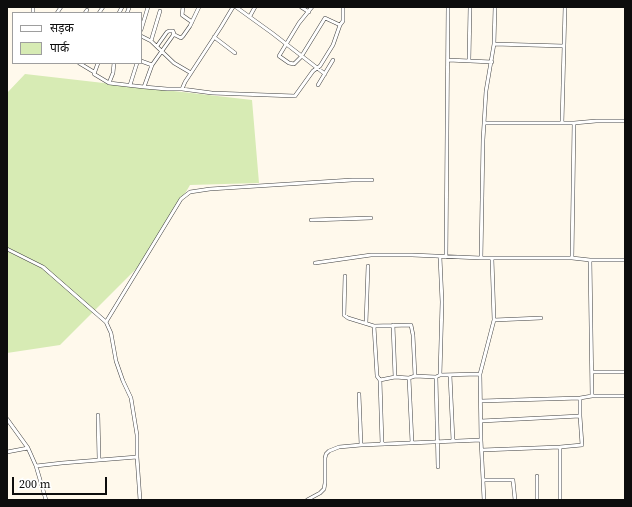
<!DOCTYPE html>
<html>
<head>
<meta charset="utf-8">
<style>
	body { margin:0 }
	#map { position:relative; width:632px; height:507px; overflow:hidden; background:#fff9ec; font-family:"Source Serif 4","Noto Sans Devanagari",serif }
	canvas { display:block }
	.frame { position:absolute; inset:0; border:8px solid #0d0d0d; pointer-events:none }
	.legend { position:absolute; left:12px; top:12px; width:130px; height:52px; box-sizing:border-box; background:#fff; border:1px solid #9e9e9e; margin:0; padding:5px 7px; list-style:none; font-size:12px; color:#0d0d0d }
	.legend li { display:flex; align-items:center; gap:8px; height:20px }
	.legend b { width:20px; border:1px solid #9e9e9e }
	.scale { position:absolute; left:12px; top:477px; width:95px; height:18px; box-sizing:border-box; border:2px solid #0d0d0d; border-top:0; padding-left:5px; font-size:12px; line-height:14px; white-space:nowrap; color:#0d0d0d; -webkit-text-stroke:3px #fff; paint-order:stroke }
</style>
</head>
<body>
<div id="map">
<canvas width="632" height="507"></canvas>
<div class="frame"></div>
<ul class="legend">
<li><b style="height:5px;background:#fff"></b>सड़क</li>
<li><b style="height:11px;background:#d7ebb4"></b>पार्क</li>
</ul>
<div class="scale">200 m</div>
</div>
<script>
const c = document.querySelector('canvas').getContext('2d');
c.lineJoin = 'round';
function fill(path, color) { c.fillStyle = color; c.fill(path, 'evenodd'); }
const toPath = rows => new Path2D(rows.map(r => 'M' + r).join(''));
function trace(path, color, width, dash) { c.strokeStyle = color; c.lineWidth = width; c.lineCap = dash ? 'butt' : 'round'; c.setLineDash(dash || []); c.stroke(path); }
fill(toPath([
	[25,74,252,100,259,183,190,185,147,258,60,345,7,353,7,93]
]), '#d7ebb4');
const minor = toPath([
	[33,7,33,13],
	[183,7,182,15,192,22],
	[236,7,272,33,325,74],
	[301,7,309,12],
	[312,7,299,23,279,56,289,63,294,64,301,57,325,18,340,25],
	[57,13,61,7],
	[85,13,87,10],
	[99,13,103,7],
	[119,13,122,7],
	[127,13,129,8,128,7],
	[250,16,255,7],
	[141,30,148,7],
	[173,34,181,38,183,36,190,26,199,7],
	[141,36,151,41,174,63,191,73],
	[214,37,235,53],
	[151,41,160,11],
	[494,44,564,46],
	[448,60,492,62],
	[469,60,470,7],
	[141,61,152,65],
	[79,63,94,72],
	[98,63,94,74,109,83,144,87,167,89,182,89,212,93,295,96,313,71,320,66,333,45,340,25,343,21,343,7],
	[109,83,113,73,114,63],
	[130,85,137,63],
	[318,85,333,60],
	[144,87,152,65,174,34,173,31,169,31,167,32,157,46],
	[182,89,185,82,221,27,233,7],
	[484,123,574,123,596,121,625,121],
	[562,123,565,7],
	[311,220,371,218],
	[7,249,43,267,106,322,111,333,116,361,123,381,131,398,137,435,137,457,62,463,36,466],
	[440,257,442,302,440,375],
	[446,257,448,7],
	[481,258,483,140,486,91,494,44,495,7],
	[572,258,574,123],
	[590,260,592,396,625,396],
	[315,263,371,255,412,255,481,258,572,258,590,260,625,260],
	[345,276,344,315,348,318,374,326,411,325,413,335,415,376],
	[494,320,541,318],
	[106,322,181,199,190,192,210,189,352,180,372,180],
	[366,323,368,266],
	[393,325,395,377],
	[374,326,377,376,380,380,382,444],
	[592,372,625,372],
	[450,375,453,441],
	[436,377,438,467],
	[409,378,412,443],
	[380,380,395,377,409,378,415,376,436,377,440,375,480,374],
	[359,394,361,445],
	[481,401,580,398,592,396],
	[98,415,99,459],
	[7,419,28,448,36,466,46,500],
	[481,421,580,416],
	[482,450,560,447,582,445,580,416,580,398],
	[7,452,28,448],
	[137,457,140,500],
	[537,476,537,500],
	[484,480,513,480,515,500],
	[307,500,320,493,324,489,325,483,325,458,326,454,329,451,339,447,361,445,481,440],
	[484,500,481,440,480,374,494,320,492,259],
	[560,500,560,447]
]);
trace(minor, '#404040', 4);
trace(minor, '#fff', 3);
</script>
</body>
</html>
